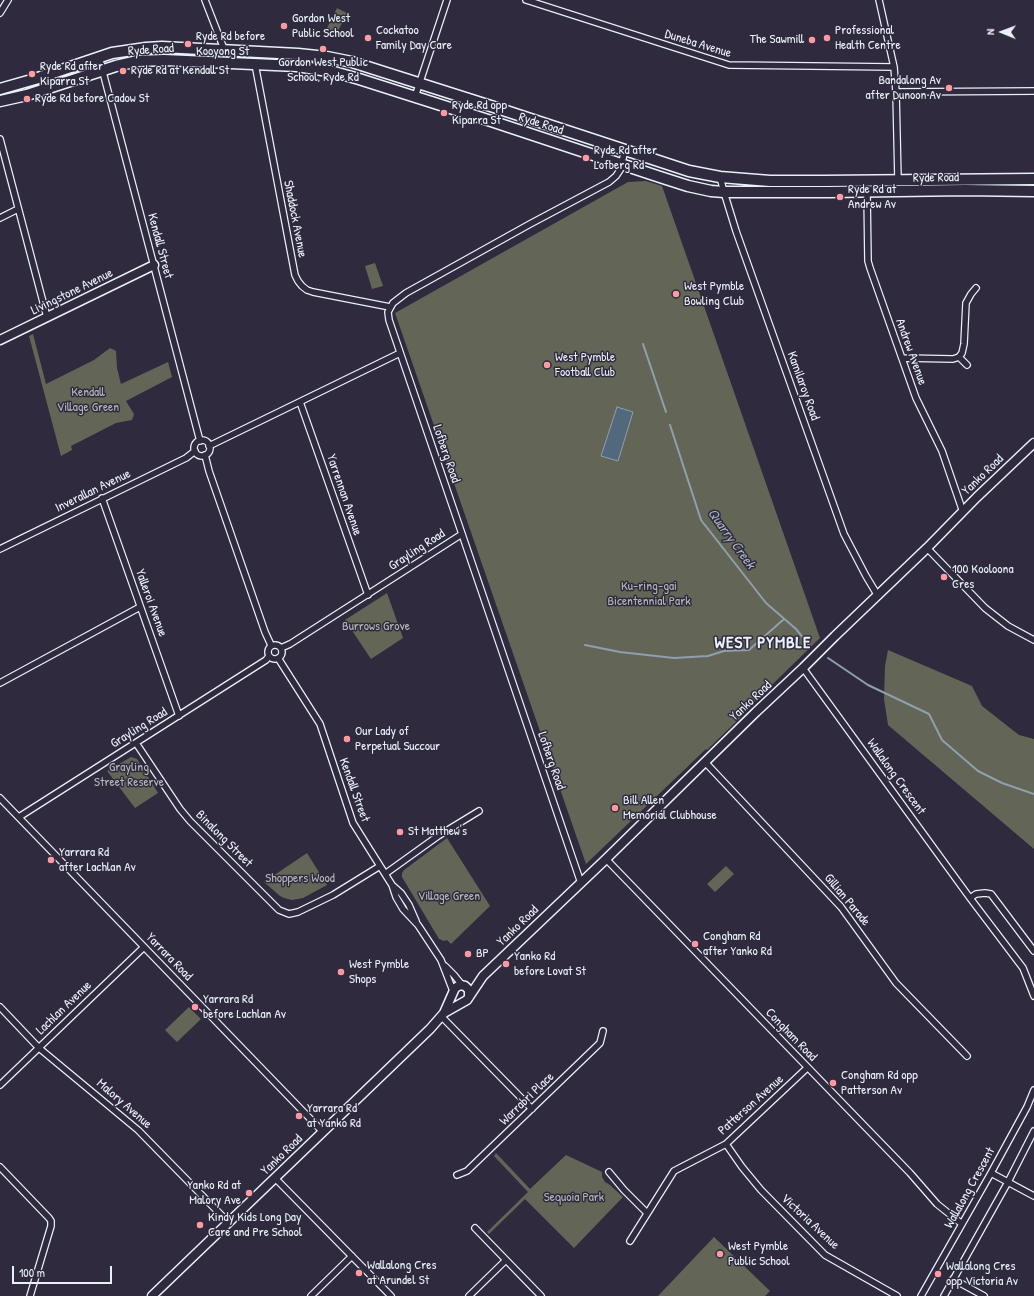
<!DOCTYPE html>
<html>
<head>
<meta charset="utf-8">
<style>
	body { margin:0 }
	#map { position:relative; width:1034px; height:1296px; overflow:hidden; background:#2f2a3d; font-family:"Patrick Hand",sans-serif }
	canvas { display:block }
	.north { position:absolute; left:982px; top:12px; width:40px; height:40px; -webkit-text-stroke:3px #2f2a3d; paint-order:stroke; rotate:271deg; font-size:11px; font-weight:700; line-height:16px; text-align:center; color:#e8f1f8 }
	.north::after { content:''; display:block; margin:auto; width:14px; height:18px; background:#e8f1f8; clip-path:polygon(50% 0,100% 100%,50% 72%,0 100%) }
	.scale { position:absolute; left:12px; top:1266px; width:100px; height:18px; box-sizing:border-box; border:2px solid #e8f1f8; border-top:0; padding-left:5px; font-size:12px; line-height:14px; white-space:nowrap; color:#e8f1f8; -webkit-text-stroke:3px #2f2a3d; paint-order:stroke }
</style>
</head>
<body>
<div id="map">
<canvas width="1034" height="1296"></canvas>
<div class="north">N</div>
<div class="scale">100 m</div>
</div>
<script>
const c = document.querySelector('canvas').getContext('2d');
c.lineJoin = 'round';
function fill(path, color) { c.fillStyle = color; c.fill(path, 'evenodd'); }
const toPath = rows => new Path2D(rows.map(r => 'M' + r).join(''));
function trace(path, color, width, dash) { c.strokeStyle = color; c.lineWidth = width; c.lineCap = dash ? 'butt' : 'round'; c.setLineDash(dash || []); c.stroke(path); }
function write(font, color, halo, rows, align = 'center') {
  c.font = font + ' "Patrick Hand",sans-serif'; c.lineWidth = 3; c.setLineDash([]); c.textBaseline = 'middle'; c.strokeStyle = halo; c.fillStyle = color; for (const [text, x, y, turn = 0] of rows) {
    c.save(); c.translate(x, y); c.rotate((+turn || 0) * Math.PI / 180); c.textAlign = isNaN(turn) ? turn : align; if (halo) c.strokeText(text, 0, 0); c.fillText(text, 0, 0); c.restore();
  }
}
fill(toPath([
	[337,8,347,13,336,35,326,30],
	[646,181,662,186,820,638,742,714,741,717,707,750,706,749,586,864,395,313,628,182],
	[375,263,383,286,372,289,365,266],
	[33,334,46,384,94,360,110,348,116,351,117,368,121,384,168,362,172,377,126,401,134,414,132,420,116,423,71,446,72,450,61,456,29,336],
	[387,593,403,638,371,659,345,620],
	[888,650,972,686,982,706,1019,735,1034,739,1034,849,888,725,884,699,885,666],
	[131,757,137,759,158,793,135,808,107,771],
	[447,838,490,906,451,944,447,940,444,941,439,939,402,877,402,873,404,870],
	[307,853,327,885,303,898,292,900,284,898,280,896,264,882],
	[726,866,734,874,715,892,707,884],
	[189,1007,201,1019,177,1042,165,1030],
	[496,1153,530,1189,566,1155,602,1172,602,1177,605,1182,610,1185,623,1197,574,1248,525,1199,489,1234,487,1232,528,1192,494,1156],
	[714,1237,770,1291,765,1296,658,1296]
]), '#636657');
const water = toPath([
	[617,407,633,412,618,461,601,456,617,407]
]);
fill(water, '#52697d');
trace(water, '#8e9fae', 1);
trace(toPath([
	[643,344,666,412],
	[670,425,701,520,766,603,796,629,809,645],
	[585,645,620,652,674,658,708,656,724,651,749,650,784,619],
	[828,658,868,685,929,714,942,740,978,771,1002,783,1034,794]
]), '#8e9fae', 2);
const street = toPath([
	[205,0,224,49],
	[526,0,729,65,894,67],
	[879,0,894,67,896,92,898,180],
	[0,13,8,0],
	[99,57,200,441],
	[255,64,295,275,298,281,302,286,307,290,313,292,390,307],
	[896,92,1034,91],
	[415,97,447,0],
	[0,139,47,317],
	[720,177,724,192,736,231,844,534,866,576,878,596],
	[867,192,868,261,870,268,916,398,942,451,963,512],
	[0,218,18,209],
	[959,357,967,365],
	[902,358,953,359,959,357,962,353,964,344,966,303,971,294,976,288],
	[300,402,368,595],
	'194 448a8 8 0 1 1 16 0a8 8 0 1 1-16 0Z',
	[209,446,400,353],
	[205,455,209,471,265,632,271,645],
	[102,498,179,716],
	[927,548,985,608,1008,626,1034,640],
	[0,549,186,458,195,451],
	'268 652a7 7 0 1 1 14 0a7 7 0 1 1-14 0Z',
	[281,648,290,644,462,534],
	[278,658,320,724,353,823,392,885,396,897,403,909,418,925,441,960,453,991],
	[803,668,970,898,1023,968,1034,996],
	[0,683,140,607],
	[136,743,180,809,190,821,279,910,289,914,298,912,333,895,380,866],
	[705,762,841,907,896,983,967,1056],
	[0,798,323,1132],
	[19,817,266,660,269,656],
	[606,859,910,1173,937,1204,962,1224],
	[385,874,438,836,479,811],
	[581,883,389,320,388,312,393,303,406,293,530,224,609,182,616,176,620,170,625,150],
	[392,885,401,893,409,905,416,921],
	[970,898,976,894,985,893,991,894,1034,951],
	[445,966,454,975,462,985],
	[0,1007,39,1048,138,1130,229,1223],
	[441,1016,532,1109],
	[0,1085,144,947],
	[726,1144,742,1167,761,1190,825,1255,897,1296],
	[0,1167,49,1218,51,1221,51,1226,30,1296],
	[609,1172,624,1190,647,1213],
	[991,1173,1034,1196],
	[457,1175,467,1171,600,1043,603,1031],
	[275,1178,391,1296],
	[475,1228,541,1296],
	[630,1241,674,1171,726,1144,807,1068],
	[953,1279,984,1296],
	[311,1296,352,1256],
	[469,1296,506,1260],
	[921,1296,991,1173,1027,1107,1034,1090],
	[944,1296,1008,1182,1034,1131]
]);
const secondary = toPath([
	[0,340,154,265],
	[444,1013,467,1000,483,976,606,859,756,712,803,668,835,636,927,548,977,497,1034,443],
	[152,1296,430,1029,444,1013,455,988,460,985,465,986,469,990,469,997]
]);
const highway = toPath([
	[0,89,35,79,112,53,146,48,162,47,298,54,327,57,352,62,497,108,689,171,720,177,770,181,824,181,1034,179],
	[0,101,27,95,116,66,138,61,164,60,297,66,334,72,359,79,491,121,660,177,688,186,711,191,724,192,829,192,965,190,1034,191]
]);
trace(street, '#e8f1f8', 8);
trace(secondary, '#e8f1f8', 11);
trace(highway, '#e8f1f8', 13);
trace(street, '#2f2a3d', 5.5);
trace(secondary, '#2f2a3d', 8);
trace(highway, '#2f2a3d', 10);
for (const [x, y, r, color] of [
	[284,26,4,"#ff9aa2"],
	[368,38,4,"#ff9aa2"],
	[827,38,4,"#ff9aa2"],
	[812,40,4,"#ff9aa2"],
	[188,44,4,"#ff9aa2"],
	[323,49,4,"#ff9aa2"],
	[123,71,4,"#ff9aa2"],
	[32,74,4,"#ff9aa2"],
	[949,88,4,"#ff9aa2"],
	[27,99,4,"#ff9aa2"],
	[444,113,4,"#ff9aa2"],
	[586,158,4,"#ff9aa2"],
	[840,197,4,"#ff9aa2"],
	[676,294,4,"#ff9aa2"],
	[547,365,4,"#ff9aa2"],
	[944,577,4,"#ff9aa2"],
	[347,739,4,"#ff9aa2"],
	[615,808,4,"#ff9aa2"],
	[400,832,4,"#ff9aa2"],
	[51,860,4,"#ff9aa2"],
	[695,944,4,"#ff9aa2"],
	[468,954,4,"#ff9aa2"],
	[506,964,4,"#ff9aa2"],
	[341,972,4,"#ff9aa2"],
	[195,1007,4,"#ff9aa2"],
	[833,1083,4,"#ff9aa2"],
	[299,1116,4,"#ff9aa2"],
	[249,1193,4,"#ff9aa2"],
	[200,1225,4,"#ff9aa2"],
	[720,1254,4,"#ff9aa2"],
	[359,1273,4,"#ff9aa2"],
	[938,1274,4,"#ff9aa2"]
]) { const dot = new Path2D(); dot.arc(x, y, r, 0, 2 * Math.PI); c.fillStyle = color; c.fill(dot); trace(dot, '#2f2a3d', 1.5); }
write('13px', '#e8f1f8', '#2f2a3d', [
	["Gordon West",292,19],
	["Public School",292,34],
	["Cockatoo",376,31],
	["Family Day Care",376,46],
	["Professional",835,31],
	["Health Centre",835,46],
	["Ryde Rd before",196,37],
	["Kooyong St",196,52],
	["The Sawmill",804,40,"right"],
	["Gordon West Public",323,63,"center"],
	["School, Ryde Rd",323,78,"center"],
	["Ryde Rd after",40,67],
	["Kiparra St",40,82],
	["Ryde Rd at Kendall St",131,71],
	["Bandalong Av",941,81,"right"],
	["after Dunoon Av",941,96,"right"],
	["Ryde Rd before Cadow St",35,99],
	["Ryde Rd opp",452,106],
	["Kiparra St",452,121],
	["Ryde Rd after",594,151],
	["Lofberg Rd",594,166],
	["Ryde Rd at",848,190],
	["Andrew Av",848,205],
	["West Pymble",684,287],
	["Bowling Club",684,302],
	["West Pymble",555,358],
	["Football Club",555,373],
	["100 Kooloona",952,570],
	["Cres",952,585],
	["Our Lady of",355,732],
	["Perpetual Succour",355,747],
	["Bill Allen",623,801],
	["Memorial Clubhouse",623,816],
	["St Matthew's",408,832],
	["Yarrara Rd",59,853],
	["after Lachlan Av",59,868],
	["Congham Rd",703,937],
	["after Yanko Rd",703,952],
	["BP",476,954],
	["Yanko Rd",514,957],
	["before Lovat St",514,972],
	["West Pymble",349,965],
	["Shops",349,980],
	["Yarrara Rd",203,1000],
	["before Lachlan Av",203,1015],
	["Congham Rd opp",841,1076],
	["Patterson Av",841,1091],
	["Yarrara Rd",307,1109],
	["at Yanko Rd",307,1124],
	["Yanko Rd at",241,1186,"right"],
	["Malory Ave",241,1201,"right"],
	["Kindy Kids Long Day",208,1218],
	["Care and Pre School",208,1233],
	["West Pymble",728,1247],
	["Public School",728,1262],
	["Wallalong Cres",367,1266],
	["at Arundel St",367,1281],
	["Wallalong Cres",946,1267],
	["opp Victoria Av",946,1282]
], 'left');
write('13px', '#e8f1f8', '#2f2a3d', [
	["Duneba Avenue",698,44,17],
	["Ryde Road",151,50,-4],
	["Ryde Road",541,124,18],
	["Ryde Road",936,178,-1],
	["Shaddock Avenue",295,219,79],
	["Kendall Street",160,246,75],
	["Livingstone Avenue",72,292,-26],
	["Andrew Avenue",911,352,70],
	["Kamilaroy Road",803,386,70],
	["Lofberg Road",446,454,71],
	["Yanko Road",983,475,-44],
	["Inverallan Avenue",93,491,-26],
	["Yarrennan Avenue",344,495,71],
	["Grayling Road",417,550,-33],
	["Yalleroi Avenue",151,603,70],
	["Yanko Road",751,701,-43],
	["Grayling Road",139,728,-32],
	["Lofberg Road",551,761,71],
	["Wallalong Crescent",896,777,54],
	["Kendall Street",354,790,70],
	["Binalong Street",224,839,45],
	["Gillian Parade",847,900,50],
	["Yanko Road",518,926,-44],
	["Yarrara Road",169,957,46],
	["Lachlan Avenue",64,1008,-44],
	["Congham Road",791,1035,46],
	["Warrabri Place",527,1099,-44],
	["Malory Avenue",124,1104,41],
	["Patterson Avenue",751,1105,-42],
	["Yanko Road",282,1155,-44],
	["Wallalong Crescent",970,1188,-61],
	["Victoria Avenue",810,1222,43]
]);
write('13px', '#b3b9b8', '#2f2a3d', [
	["Kendall",88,393],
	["Village Green",88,408],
	["Ku-ring-gai",649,587],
	["Bicentennial Park",649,602],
	["Burrows Grove",376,627],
	["Grayling",129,768],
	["Street Reserve",129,783],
	["Shoppers Wood",300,879],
	["Village Green",449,897],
	["Sequoia Park",574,1198]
]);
write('italic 14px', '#a4b4c1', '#2f2a3d', [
	["Quarry Creek",731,539,54]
]);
c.letterSpacing = '1px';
write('bold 17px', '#e8f1f8', '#2f2a3d', [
	["WEST PYMBLE",763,643]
]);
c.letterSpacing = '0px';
</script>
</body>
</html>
